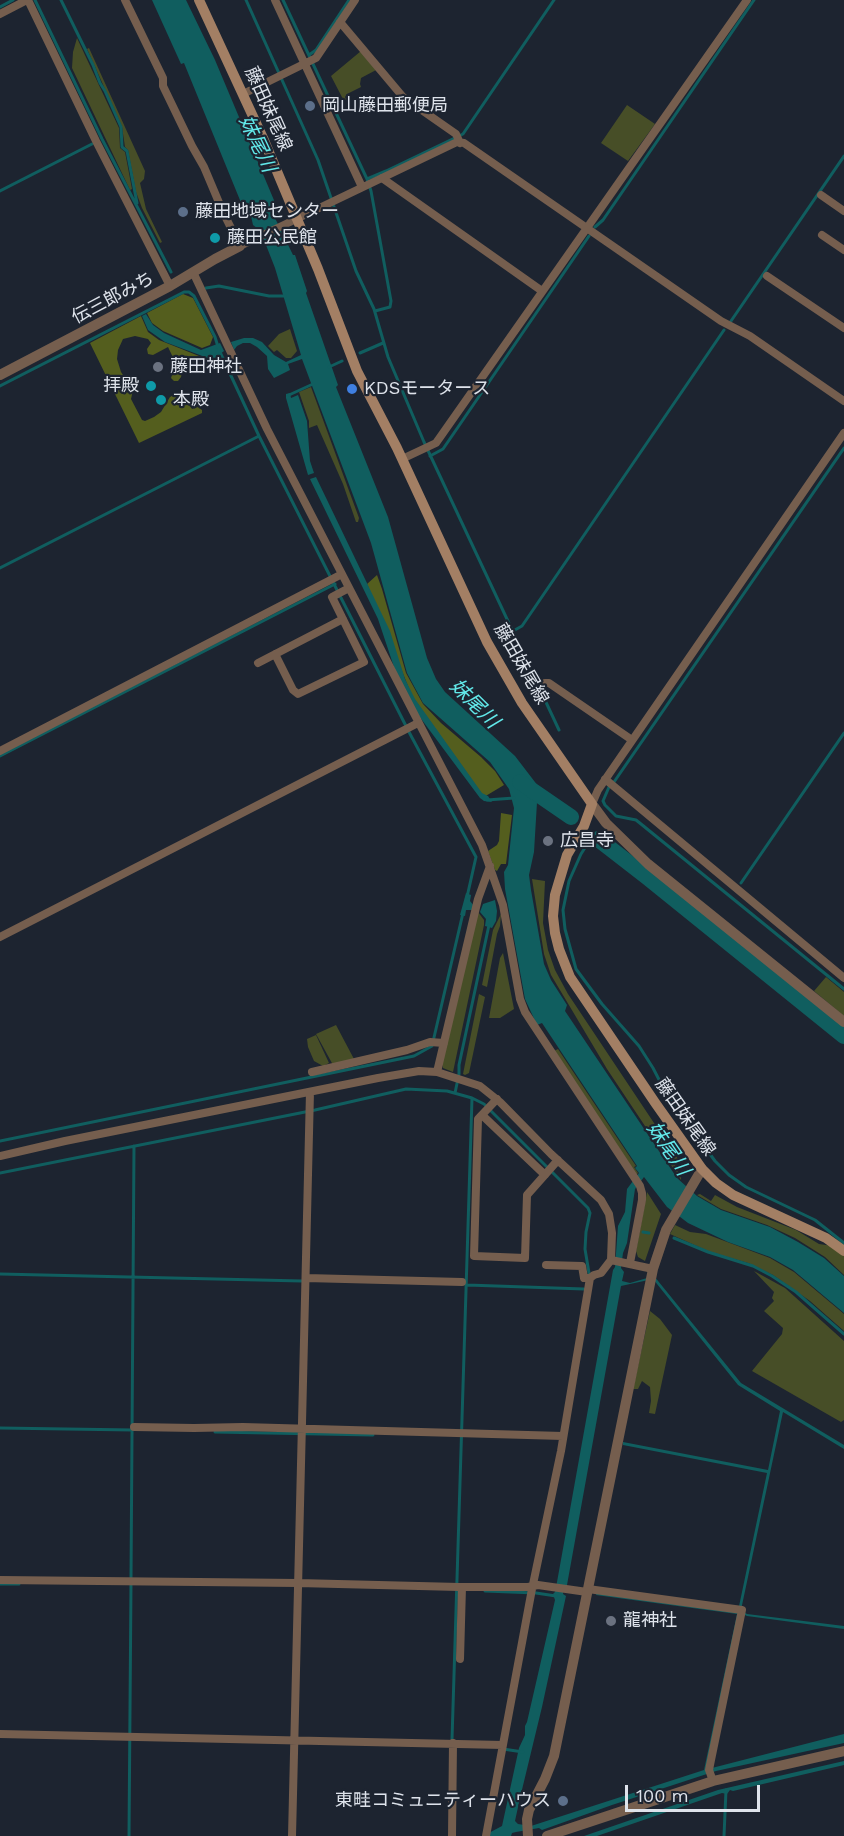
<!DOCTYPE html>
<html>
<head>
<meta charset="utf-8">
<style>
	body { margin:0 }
	#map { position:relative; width:844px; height:1836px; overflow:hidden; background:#1d2430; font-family:"Work Sans",sans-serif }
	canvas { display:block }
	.scale { position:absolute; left:625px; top:1785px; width:135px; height:27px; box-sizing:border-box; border:3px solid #dee3eb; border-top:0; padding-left:8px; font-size:18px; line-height:21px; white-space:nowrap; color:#dee3eb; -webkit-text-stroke:4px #1d2430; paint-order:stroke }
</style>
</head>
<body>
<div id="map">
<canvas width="844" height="1836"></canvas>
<div class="scale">100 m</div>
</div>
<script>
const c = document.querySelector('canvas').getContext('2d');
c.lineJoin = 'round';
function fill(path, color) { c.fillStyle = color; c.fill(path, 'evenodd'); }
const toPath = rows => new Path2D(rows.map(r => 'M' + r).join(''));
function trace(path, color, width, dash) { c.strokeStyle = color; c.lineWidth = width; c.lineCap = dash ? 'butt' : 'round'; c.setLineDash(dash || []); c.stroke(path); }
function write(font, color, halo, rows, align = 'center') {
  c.font = font + ' "Work Sans","Noto Sans JP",sans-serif'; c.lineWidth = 4.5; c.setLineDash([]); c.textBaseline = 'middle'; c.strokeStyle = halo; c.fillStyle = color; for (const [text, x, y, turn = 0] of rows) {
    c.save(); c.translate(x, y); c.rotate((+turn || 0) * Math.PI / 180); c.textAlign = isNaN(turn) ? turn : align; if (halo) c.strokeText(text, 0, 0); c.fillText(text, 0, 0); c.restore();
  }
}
fill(toPath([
	[77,38,119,128,120,148,125,152,132,189,130,190,72,68,73,52],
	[89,48,145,171,144,179,140,183,146,209,162,242,160,243,142,208,136,192,128,150,125,147,122,127,87,49],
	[361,51,378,69,361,78,360,84,361,87,347,94,345,97,346,99,344,101,331,76],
	[627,105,655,124,628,161,601,143],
	[290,329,297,351,291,358,286,358,277,350,274,352,268,346,279,334],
	[311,387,359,518,358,522,356,522,343,484,317,425,309,428,309,421,299,392],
	[532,879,545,881,543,923,548,950,555,970,568,994,678,1159,679,1163,675,1165,681,1178,681,1180,607,1069,551,975,544,954],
	[478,912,484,920,484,925,453,1072,443,1068,442,1064],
	[501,914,500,926,497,934,487,987,482,985,493,930],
	[503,953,514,1009,500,1018,489,1018,500,958],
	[826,977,844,992,844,1016,814,991],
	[479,994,485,997,469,1073,465,1075,463,1074],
	[336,1025,354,1059,333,1065,316,1034],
	[316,1035,329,1063,323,1066,314,1061,308,1047,307,1039],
	[558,1049,636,1166,634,1167,638,1173,636,1175,554,1051],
	[647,1192,661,1214,645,1261,638,1257,636,1251],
	[700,1194,711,1201,715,1195,737,1207,796,1230,819,1244,833,1246,844,1256,844,1275,825,1257,795,1238,767,1225,721,1209,697,1195],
	[675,1225,690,1232,706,1234,770,1258,794,1272,844,1314,844,1331,810,1301,773,1275,748,1263,710,1252,670,1234],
	[754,1271,785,1288,844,1341,844,1420,841,1422,752,1371,782,1334,783,1328,764,1311,774,1301,772,1298,774,1292],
	[650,1311,660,1319,672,1335,655,1414,649,1413,651,1401,650,1387,642,1381,638,1389,633,1389]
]), '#474e27');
fill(toPath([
	[183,294,193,298,213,337,210,345,202,348,163,331,152,323,147,313],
	[141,316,148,332,159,340,199,356,208,362,205,368,195,371,183,368,181,377,178,381,174,381,171,378,172,375,177,374,179,370,168,347,153,355,148,354,147,349,151,343,148,339,135,336,123,339,118,350,117,359,121,372,133,390,131,399,142,420,145,421,154,417,161,412,170,397,181,391,187,395,187,401,192,409,198,407,202,410,202,413,139,443,90,343],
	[377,575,382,589,406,673,423,704,441,723,481,757,495,771,504,785,484,797,412,696,367,584],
	[501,813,512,815,506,864,501,864,497,871,495,870,488,851,497,845,499,841]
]), '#545e1e');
fill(toPath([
	[152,0,186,0,215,60,276,205,274,216,293,255,295,255,307,291,306,293,338,385,336,387,388,517,427,658,436,679,445,692,515,756,538,786,534,852,529,875,531,890,544,964,551,980,567,1005,565,1011,677,1178,697,1196,721,1210,770,1227,798,1242,824,1258,844,1276,844,1313,793,1270,770,1257,728,1242,688,1223,667,1207,644,1177,635,1189,627,1243,623,1253,621,1268,624,1272,622,1281,630,1283,654,1276,741,1383,844,1445,844,1449,783,1412,741,1610,747,1614,844,1626,844,1629,747,1616,743,1614,708,1769,844,1734,844,1743,716,1771,612,1805,542,1830,539,1828,516,1832,512,1833,511,1836,483,1836,502,1826,519,1748,525,1735,525,1726,527,1722,555,1600,553,1594,555,1592,557,1582,613,1270,615,1267,618,1226,625,1212,627,1189,639,1173,635,1168,637,1166,542,1023,537,1025,525,999,505,889,504,872,508,865,514,808,509,789,490,762,423,703,407,673,371,543,302,359,288,364,290,370,274,378,268,369,267,356,257,347,250,343,243,343,237,346,234,350,231,342,244,338,253,338,262,342,274,355,286,362,301,355,275,268,266,245,258,229,253,225,251,216,243,213,244,210,184,63,181,64],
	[653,1279,738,1385,780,1411,768,1470,623,1442,623,1445,767,1473,738,1611,597,1592,596,1595,737,1614,704,1770,531,1826,518,1824,515,1821,520,1798,542,1707,566,1596,563,1594,564,1587,567,1585,621,1286],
	[146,314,153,325,164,333,201,350,220,343,224,351,213,360,165,342,148,330,142,316],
	[290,393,291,398,298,395,307,421,310,461,314,473,308,475,286,398,286,394],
	[316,477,390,631,405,679,415,699,482,793,488,796,492,802,484,801,480,798,416,712,397,676,378,619,310,479],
	[466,893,471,895,470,901,474,906,473,910,466,910,465,916,460,915],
	[495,900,497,911,496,921,492,928,485,926,486,919,480,912,483,904],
	[844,1761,844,1765,733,1791,730,1790,727,1794,722,1793,597,1836,584,1836,718,1790]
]), '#105e5f');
trace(toPath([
	[35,0,102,139,171,272],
	[61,0,93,65,100,83,105,91,121,127,122,147,127,151,137,203],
	[246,0,318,160,356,271,374,309,388,357,424,442,559,730],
	[283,0,367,179,371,191,391,301,390,307,375,311],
	[0,7,13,0],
	[309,55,316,50,349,0],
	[367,179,386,171,463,134,554,0],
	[0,191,92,144],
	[595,227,603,220,754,0],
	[206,288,219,286,269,296,285,296],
	[731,321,844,156],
	[360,353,383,343],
	[329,367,342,361],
	[0,386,184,292,189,292,194,296,215,337,219,350,259,436,409,732,476,857,467,897],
	[289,395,313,384],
	[430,456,443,449,589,236],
	[0,568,259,436],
	[513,631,522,626,724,330],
	[0,756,335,584],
	[614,782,844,448],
	[609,787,603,801,605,805,616,816,636,820,641,824,844,989],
	[487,800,514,798],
	[593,835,581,854,569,881,563,910,565,929,576,969,602,1004,639,1046,653,1068,668,1097,715,1161,729,1175,746,1187,815,1220,844,1243],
	[741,883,844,733],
	[455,1093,459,1074,459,1065,489,925],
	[0,1141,414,1056,432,1046,463,913],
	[0,1173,315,1110,406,1089,447,1091,472,1098,484,1104,588,1208,590,1213,586,1232,585,1249,589,1273],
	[643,1232,649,1233],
	[674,1238,708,1252,753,1266,772,1276,796,1292,844,1334],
	[0,1274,302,1281],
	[467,1285,584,1289],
	[0,1428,133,1430],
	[215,1432,373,1435],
	[131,1578,134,1146],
	[0,1584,19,1584],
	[485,1591,536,1593,556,1596],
	[452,1739,472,1098],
	[503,1749,523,1752],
	[129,1836,131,1584],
	[724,1836,726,1790]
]), '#105e5f', 3);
trace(toPath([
	[520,782,571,817],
	[598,839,647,877,844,1036]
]), '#105e5f', 16);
trace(toPath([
	[28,0,96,141,170,286],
	[125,0,163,78,163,86,192,146,204,167,223,212,240,246,457,142,464,143,721,321,750,336,844,401],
	[275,0,362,187],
	[0,14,27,0],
	[340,22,403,97,456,134,460,143],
	[243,94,316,58,355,0],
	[382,178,542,291],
	[821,195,844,211],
	[822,235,844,250],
	[193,272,267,429,482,845,503,905,520,999,525,1012,640,1186,642,1193,642,1200,630,1263],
	[767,276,844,328],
	[402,459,436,443,747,0],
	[275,654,293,690,298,694,364,662,332,597,349,588],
	[258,663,343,619],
	[545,683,549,683,632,740],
	[0,751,342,574],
	[605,779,844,978],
	[592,804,598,790,844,433],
	[0,937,418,723],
	[312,1072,407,1050,430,1042,444,1043],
	[497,1099,478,1119,474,1256,525,1258,527,1195,558,1160],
	[482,1115,545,1175],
	[0,1156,65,1141,378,1078,419,1071,437,1072],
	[611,1260,653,1269],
	[546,1265,582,1266,584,1278,590,1278],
	[306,1278,462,1282],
	[134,1427,194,1428,243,1427,563,1436],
	[0,1580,298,1583,459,1587,528,1587,538,1585,587,1592],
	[588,1589,742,1610,711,1760,709,1770,713,1781],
	[460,1659,462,1587],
	[0,1734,503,1745],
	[292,1836,310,1092],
	[452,1836,453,1743],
	[486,1836,532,1589,561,1451,590,1278,594,1275,601,1273,611,1260,612,1233,609,1214,601,1200,551,1154,500,1102,480,1086,437,1072,478,899,490,866]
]), '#755e4e', 8);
trace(toPath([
	[0,375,170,286,215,259,240,246],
	[592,804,606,823,648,864,844,1022],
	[528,1836,527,1819,529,1810,545,1779,554,1756,653,1269,666,1230,702,1169],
	[547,1836,713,1781,844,1751]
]), '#755e4e', 10);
trace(toPath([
	[199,0,263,138,318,269,357,371,397,448,487,642,522,703,592,804,584,826,567,855,555,895,553,916,555,933,559,949,570,977,656,1104,702,1169,716,1183,733,1195,826,1238,844,1251]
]), '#a37f64', 10);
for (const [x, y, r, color] of [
	[310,106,6,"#5c6f8a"],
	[183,212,6,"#5c6f8a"],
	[215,238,6,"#0f9aa8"],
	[158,367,6,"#6b7280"],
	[151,386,6,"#0f9aa8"],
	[352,389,6,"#3f7fe0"],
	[161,400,6,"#0f9aa8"],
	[548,841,6,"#6b7280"],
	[611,1621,6,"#6b7280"],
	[563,1801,6,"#5c6f8a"]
]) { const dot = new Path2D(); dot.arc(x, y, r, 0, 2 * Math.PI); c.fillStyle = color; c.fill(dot); trace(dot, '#1d2430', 2); }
write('18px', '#dee3eb', '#1d2430', [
	["岡山藤田郵便局",322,106],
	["藤田地域センター",195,212],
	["藤田公民館",227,238],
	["藤田神社",170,367],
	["拝殿",139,386,"right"],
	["KDSモータース",364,389],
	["本殿",173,400],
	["広昌寺",560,841],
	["龍神社",623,1621],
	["東畦コミュニティーハウス",551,1801,"right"]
], 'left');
write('18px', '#dee3eb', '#1d2430', [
	["藤田妹尾線",268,109,66],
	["伝三郎みち",113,298,-28],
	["藤田妹尾線",521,664,60],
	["藤田妹尾線",685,1117,55]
]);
write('italic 20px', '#62e9ea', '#1d2430', [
	["妹尾川",257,144,65],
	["妹尾川",474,704,45],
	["妹尾川",668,1149,56]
]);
</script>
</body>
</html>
